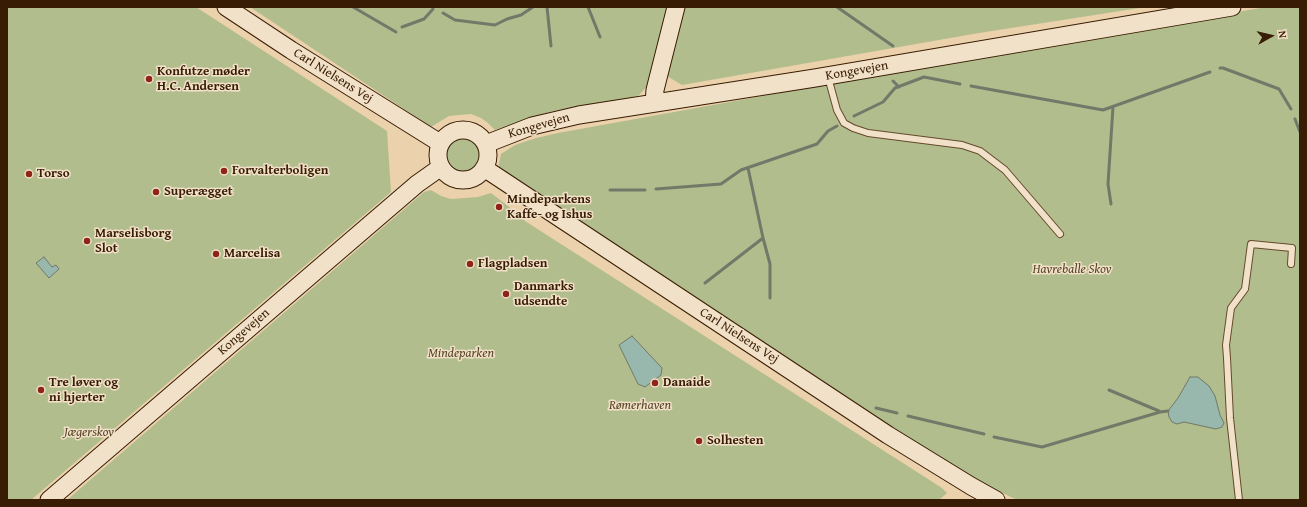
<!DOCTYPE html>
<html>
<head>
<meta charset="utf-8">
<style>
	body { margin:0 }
	#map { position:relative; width:1307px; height:507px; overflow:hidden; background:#ebd1ac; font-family:"Gentium Book Plus",serif }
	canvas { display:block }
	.frame { position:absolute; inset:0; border:8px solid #381c03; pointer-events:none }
	.north { position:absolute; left:1251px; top:16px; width:40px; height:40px; -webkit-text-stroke:3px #f2e1c9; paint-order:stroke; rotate:82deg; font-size:11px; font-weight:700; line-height:16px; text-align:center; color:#381c03 }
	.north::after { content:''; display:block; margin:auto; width:14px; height:18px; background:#381c03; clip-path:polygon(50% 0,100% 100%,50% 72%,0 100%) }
</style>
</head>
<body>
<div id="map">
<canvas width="1307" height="507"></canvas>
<div class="frame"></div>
<div class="north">N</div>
</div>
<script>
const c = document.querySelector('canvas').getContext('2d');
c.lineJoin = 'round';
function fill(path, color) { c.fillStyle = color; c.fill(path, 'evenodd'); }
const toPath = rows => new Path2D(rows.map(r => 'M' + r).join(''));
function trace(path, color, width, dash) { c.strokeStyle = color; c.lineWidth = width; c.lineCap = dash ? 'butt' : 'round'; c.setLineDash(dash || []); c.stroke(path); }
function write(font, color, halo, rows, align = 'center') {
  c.font = font + ' "Gentium Book Plus",serif'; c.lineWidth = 3; c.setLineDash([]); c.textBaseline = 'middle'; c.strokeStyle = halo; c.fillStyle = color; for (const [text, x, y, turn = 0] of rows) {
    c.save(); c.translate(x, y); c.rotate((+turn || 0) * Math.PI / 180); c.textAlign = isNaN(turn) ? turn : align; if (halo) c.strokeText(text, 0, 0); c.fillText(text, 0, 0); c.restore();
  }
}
fill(toPath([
	[7,7,196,7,387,131,391,192,31,500,7,500],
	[250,7,670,7,650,83,639,95,634,97,554,111,528,118,495,130,488,123,481,118,471,114,449,116,431,127],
	[683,7,1146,7,979,33,682,85,667,76],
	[1267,7,1300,7,1300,500,1019,500,1013,498,988,486,922,448,498,169,501,154,515,145,536,138,558,133,829,84,1029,46],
	'445 155a18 18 0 1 1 36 0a18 18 0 1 1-36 0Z',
	[431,190,441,196,451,199,478,197,491,193,508,206,525,221,942,488,947,493,939,500,67,500,424,192]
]), '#b2bd8d');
const water = toPath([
	[44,257,52,267,56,265,59,269,49,278,36,263,44,257],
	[632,336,662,368,661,375,645,387,638,384,619,345,632,336],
	[1190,377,1198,377,1209,386,1215,396,1220,415,1224,423,1222,427,1216,429,1184,422,1177,424,1172,422,1169,417,1168,411,1178,398,1190,377]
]);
fill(water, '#98b7ad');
trace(water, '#727969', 1);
trace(toPath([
	[353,7,396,32],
	[547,7,551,46],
	[588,7,600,37],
	[837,7,893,46],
	[443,13,455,20,495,25,507,19,521,15,533,7],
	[402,27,424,19,433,9],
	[1220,68,1223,68,1279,89,1291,109],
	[893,81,899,87],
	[971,86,1103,110,1210,72],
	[854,116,883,102,895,88,924,77,960,84],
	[1295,119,1300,132],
	[656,189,721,184,741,170,817,144,828,131,837,126],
	[610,190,645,190],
	[1111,204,1108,184,1113,107],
	[763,238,770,264,770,298],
	[705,283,763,238,748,168],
	[1109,390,1159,411],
	[876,408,897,413],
	[908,416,984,434],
	[994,437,1042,447,1160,412,1168,411]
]), '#727969', 3);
const lane = toPath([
	[828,77,837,110,844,123,853,128,868,133,962,145,980,151,1005,170,1060,234],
	[1239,500,1230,418,1227,358,1226,345,1231,308,1245,289,1251,244,1292,248,1291,264]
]);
const secondary = toPath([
	[226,7,291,50,440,143],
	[654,103,655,90,676,7],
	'438 155a25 25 0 1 1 50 0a25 25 0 1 1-50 0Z',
	[486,144,532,126,579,115,815,78,1232,7],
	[484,168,888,435,971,486,996,500],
	[49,500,417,184,441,167]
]);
trace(lane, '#65492d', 8);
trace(secondary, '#381c03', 19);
trace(lane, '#f2e1c9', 6);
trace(secondary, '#f2e1c9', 17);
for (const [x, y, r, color] of [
	[149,79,4,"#8f2418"],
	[224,171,4,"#8f2418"],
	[29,174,4,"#8f2418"],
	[156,192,4,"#8f2418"],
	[499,207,4,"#8f2418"],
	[87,241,4,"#8f2418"],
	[216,254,4,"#8f2418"],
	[470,264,4,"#8f2418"],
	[506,294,4,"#8f2418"],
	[655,383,4,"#8f2418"],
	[41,390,4,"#8f2418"],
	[699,441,4,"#8f2418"]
]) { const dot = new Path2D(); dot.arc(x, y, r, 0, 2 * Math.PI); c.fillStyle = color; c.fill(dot); trace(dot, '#f2e1c9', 1.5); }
write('13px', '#381c03', '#f2e1c9', [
	["Kongevejen",857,71,-10],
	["Carl Nielsens Vej",333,76,32],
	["Kongevejen",539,126,-16],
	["Kongevejen",244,332,-41],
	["Carl Nielsens Vej",739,336,33]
]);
write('bold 13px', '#381c03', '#f2e1c9', [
	["Konfutze møder",157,72],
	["H.C. Andersen",157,87],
	["Forvalterboligen",232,171],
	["Torso",37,174],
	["Superægget",164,192],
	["Mindeparkens",507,200],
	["Kaffe- og Ishus",507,215],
	["Marselisborg",95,234],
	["Slot",95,249],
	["Marcelisa",224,254],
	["Flagpladsen",478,264],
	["Danmarks",514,287],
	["udsendte",514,302],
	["Tre løver og",49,383],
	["ni hjerter",49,398],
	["Danaide",663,383],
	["Solhesten",707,441]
], 'left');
write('italic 13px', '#564426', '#f2e1c9', [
	["Havreballe Skov",1072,270],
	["Mindeparken",461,354],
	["Rømerhaven",640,406],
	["Jægerskov",89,433]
]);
</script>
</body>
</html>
